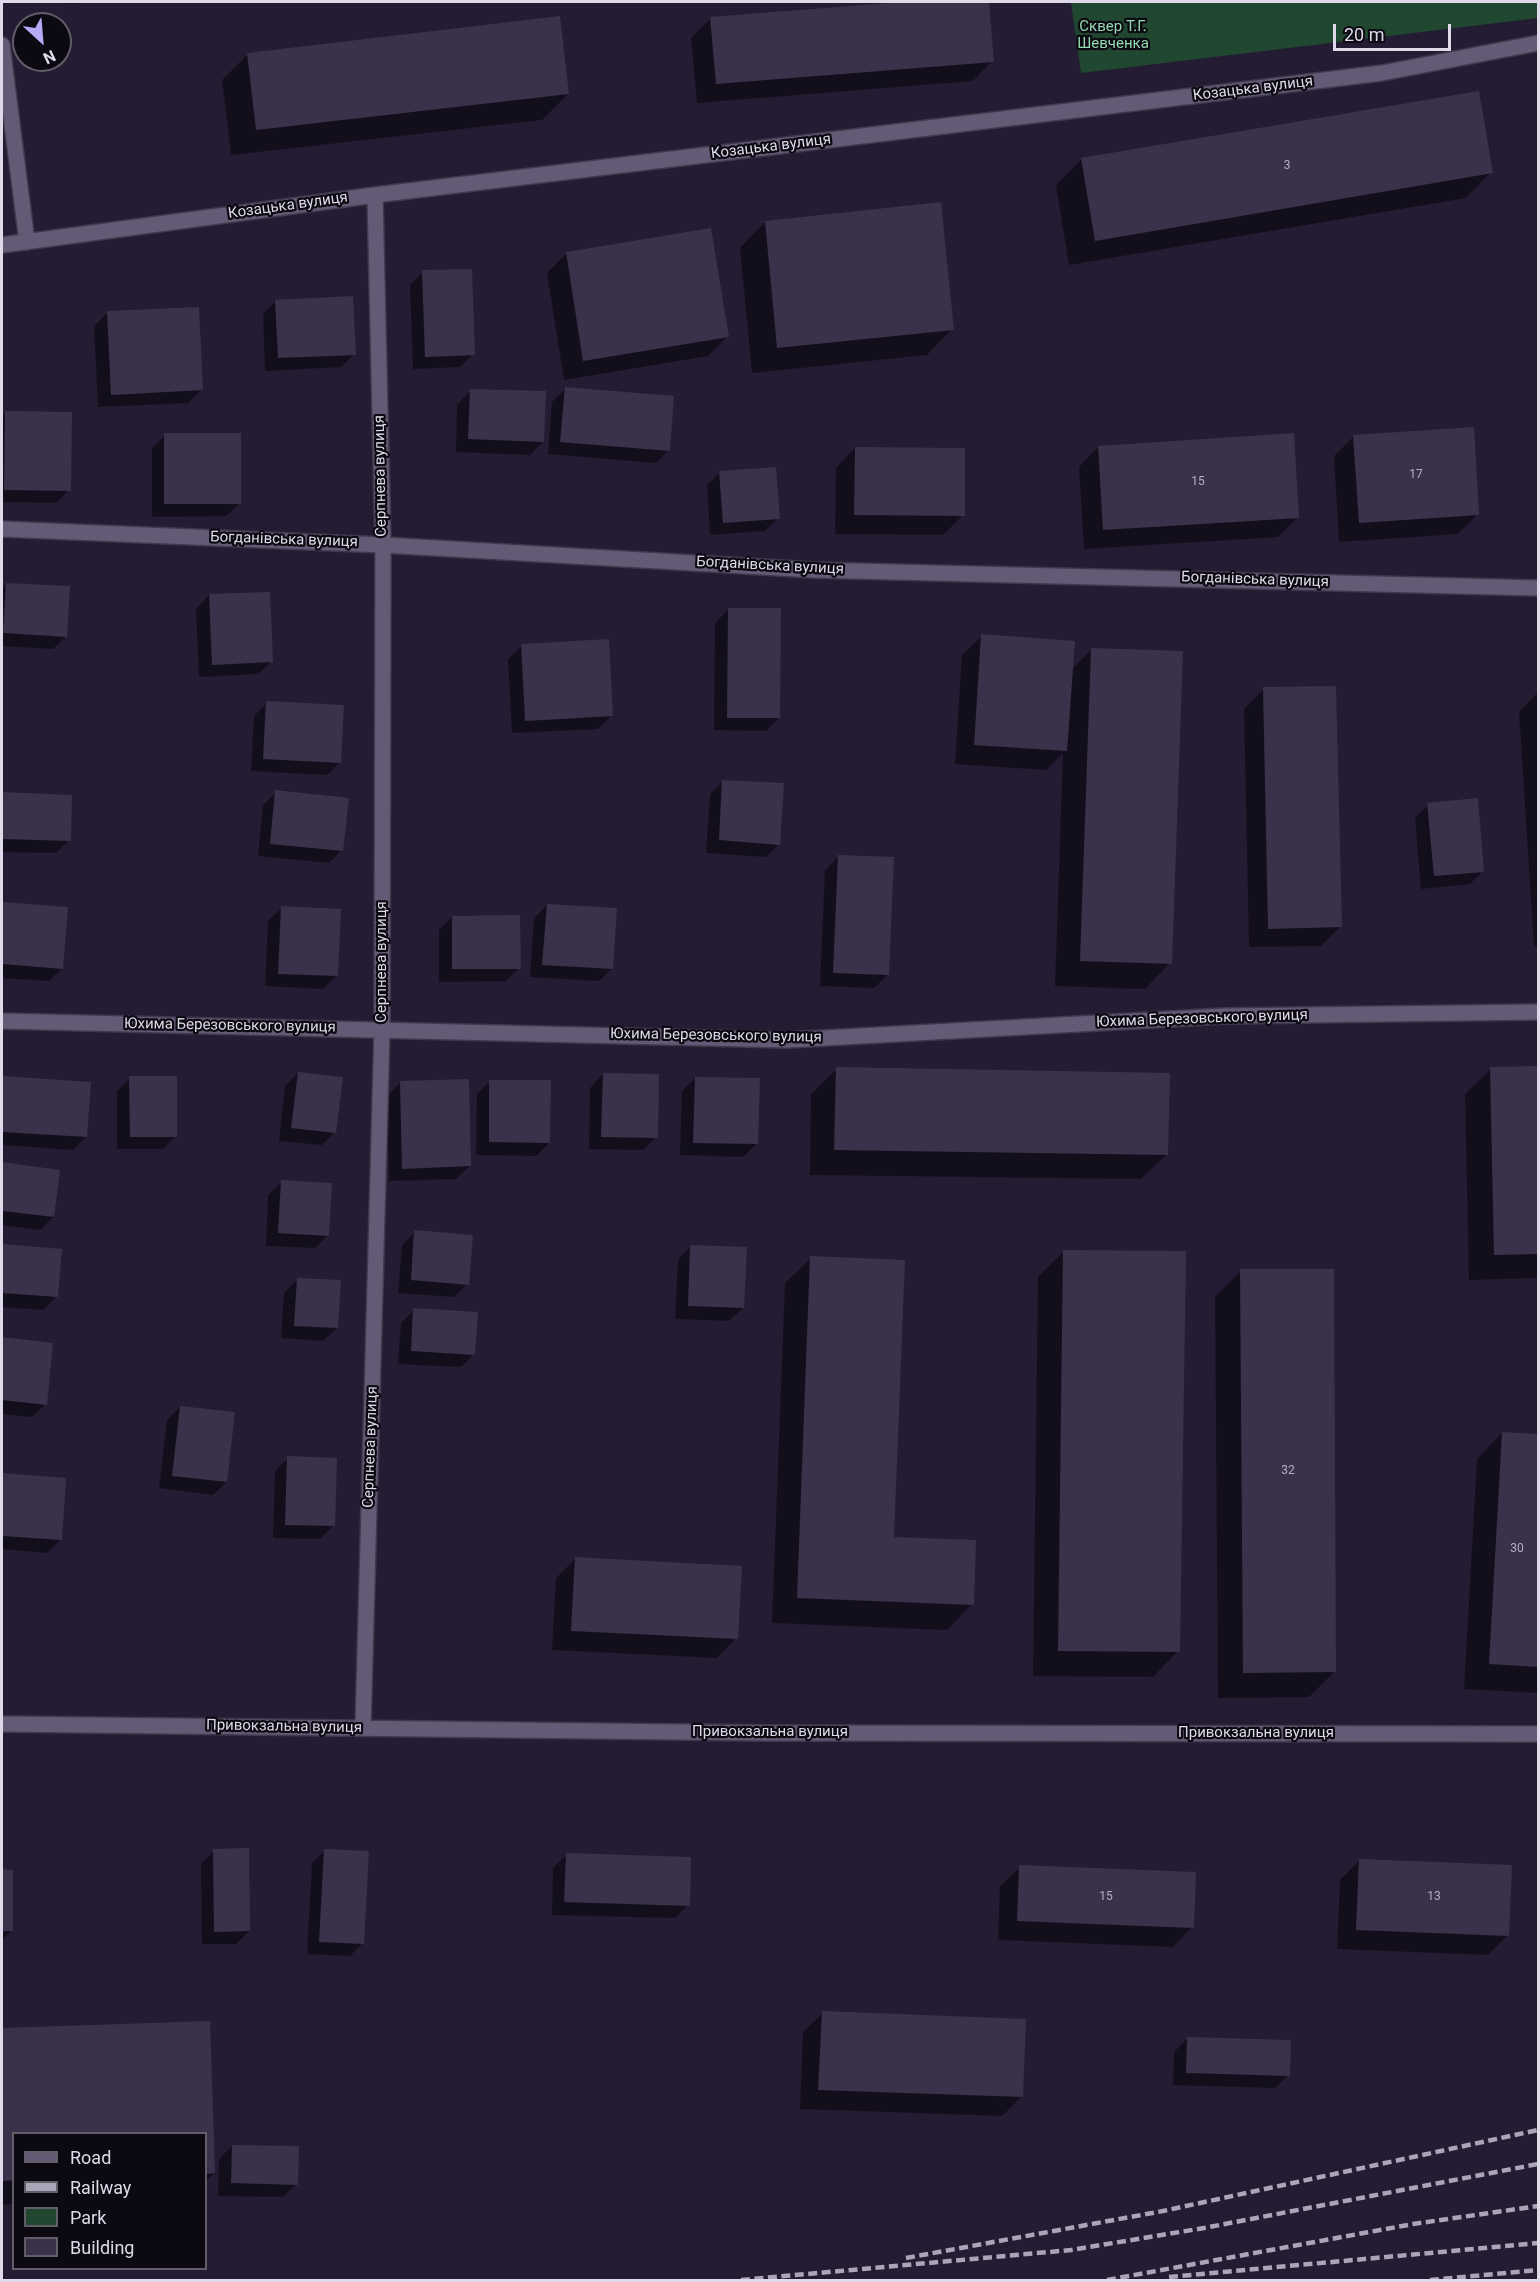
<!DOCTYPE html>
<html>
<head>
<meta charset="utf-8">
<style>
	body { margin:0 }
	#map { position:relative; width:1540px; height:2282px; overflow:hidden; background:#241c33; font-family:Roboto,sans-serif }
	canvas { display:block }
	.frame { position:absolute; inset:0; border:3px solid #dedae9; pointer-events:none }
	.legend { position:absolute; left:12px; top:2132px; width:195px; height:138px; box-sizing:border-box; background:#0c0913; border:2px solid #605d69; margin:0; padding:8px 10px; list-style:none; font-size:18px; color:#dedae9 }
	.legend li { display:flex; align-items:center; gap:12px; height:30px }
	.legend b { width:30px; border:2px solid #605d69 }
	.north { position:absolute; left:12px; top:12px; width:60px; height:60px; box-sizing:border-box; background:#0c0913; border:2px solid #605d69; border-radius:50%; rotate:154deg; font-size:16px; font-weight:700; line-height:24px; text-align:center; color:#dedae9 }
	.north::after { content:''; display:block; margin:auto; width:21px; height:27px; background:#b7abf8; clip-path:polygon(50% 0,100% 100%,50% 72%,0 100%) }
	.scale { position:absolute; left:1333px; top:24px; width:118px; height:27px; box-sizing:border-box; border:3px solid #dedae9; border-top:0; padding-left:8px; font-size:18px; line-height:21px; white-space:nowrap; color:#dedae9; -webkit-text-stroke:4px #0c0913; paint-order:stroke }
</style>
</head>
<body>
<div id="map">
<canvas width="1540" height="2282"></canvas>
<div class="frame"></div>
<ul class="legend">
<li><b style="height:8px;background:#635b75"></b>Road</li>
<li><b style="height:8px;background:#aba6b7"></b>Railway</li>
<li><b style="height:16px;background:#204730"></b>Park</li>
<li><b style="height:16px;background:#39324a"></b>Building</li>
</ul>
<div class="north">N</div>
<div class="scale">20 m</div>
</div>
<script>
const c = document.querySelector('canvas').getContext('2d');
c.lineJoin = 'round';
function fill(path, color) { c.fillStyle = color; c.fill(path, 'evenodd'); }
const toPath = rows => new Path2D(rows.map(r => 'M' + r).join(''));
function trace(path, color, width, dash) { c.strokeStyle = color; c.lineWidth = width; c.lineCap = dash ? 'butt' : 'round'; c.setLineDash(dash || []); c.stroke(path); }
function write(font, color, halo, rows, align = 'center') {
  c.font = font + ' Roboto,sans-serif'; c.lineWidth = 4.5; c.setLineDash([]); c.textBaseline = 'middle'; c.strokeStyle = halo; c.fillStyle = color; for (const [text, x, y, turn = 0] of rows) {
    c.save(); c.translate(x, y); c.rotate((+turn || 0) * Math.PI / 180); c.textAlign = isNaN(turn) ? turn : align; if (halo) c.strokeText(text, 0, 0); c.fillText(text, 0, 0); c.restore();
  }
}
fill(toPath([
	[1071,2,1538,2,1538,18,1081,73]
]), '#204730');
fill(toPath([
	[66,2,92,2,67,4],
	[919,2,988,2,992,61,973,81,697,103,691,38,711,18],
	[248,54,568,94,542,120,231,155,222,80],
	[1081,160,1491,172,1466,198,1069,265,1056,185],
	[765,222,952,329,927,355,752,373,740,248],
	[566,254,727,337,708,356,564,380,547,273],
	[423,272,473,354,460,367,413,369,410,285],
	[276,301,354,354,341,367,265,371,263,314],
	[107,313,201,390,188,403,98,407,94,326],
	[565,389,669,450,656,463,548,454,552,402],
	[471,391,543,442,530,455,456,452,457,404],
	[5,413,69,490,56,503,2,502,2,416],
	[165,435,240,503,226,516,152,517,152,448],
	[1354,436,1478,514,1458,534,1339,542,1334,456],
	[1098,447,1298,517,1278,537,1084,549,1079,467],
	[855,448,963,515,943,535,835,534,836,468],
	[720,472,778,518,765,531,710,535,707,485],
	[6,584,66,636,53,649,2,646,2,589],
	[209,595,272,661,258,674,199,677,196,609],
	[728,610,779,718,766,731,714,730,715,623],
	[982,636,1072,669,1092,649,1170,963,1145,989,1055,986,1063,753,1046,770,955,764,962,655],
	[522,646,611,716,598,729,512,733,508,659],
	[1264,689,1341,926,1321,946,1249,947,1244,709],
	[1538,692,1538,947,1534,947,1519,712],
	[267,703,340,762,327,775,251,771,254,716],
	[723,781,779,844,766,857,706,853,710,794],
	[276,792,342,850,329,863,258,856,263,805],
	[2,794,70,796,69,840,56,853,2,852],
	[1428,805,1483,871,1470,884,1421,889,1415,818],
	[838,857,887,975,874,988,820,986,825,870],
	[2,904,66,908,62,968,49,981,2,978],
	[547,905,612,968,599,981,530,977,534,918],
	[282,908,336,976,323,989,265,986,268,921],
	[452,917,519,968,506,981,439,982,439,930],
	[1538,1068,1538,1278,1469,1280,1465,1094,1491,1069],
	[837,1069,1167,1154,1141,1179,810,1175,811,1094],
	[298,1073,335,1132,322,1145,279,1141,285,1086],
	[603,1074,656,1137,643,1150,589,1149,590,1088],
	[2,1078,89,1083,86,1137,73,1150,2,1145],
	[130,1078,176,1136,163,1149,117,1149,117,1091],
	[695,1078,756,1144,743,1157,680,1155,682,1091],
	[490,1081,549,1143,536,1156,476,1155,477,1094],
	[400,1083,470,1166,456,1179,389,1181,387,1096],
	[2,1164,59,1171,53,1217,40,1230,2,1225],
	[282,1182,328,1235,315,1248,266,1246,268,1195],
	[415,1232,467,1284,454,1297,398,1293,402,1245],
	[2,1245,60,1251,56,1297,43,1310,2,1307],
	[691,1246,743,1308,729,1321,675,1319,678,1260],
	[1064,1251,1178,1651,1153,1677,1033,1676,1038,1277],
	[811,1258,893,1538,972,1604,947,1630,772,1623,785,1283],
	[1241,1271,1334,1672,1309,1697,1218,1698,1215,1297],
	[298,1279,337,1328,323,1341,281,1338,284,1293],
	[414,1310,474,1354,461,1367,398,1364,401,1323],
	[2,1339,52,1344,46,1404,32,1417,2,1414],
	[180,1407,226,1482,213,1495,159,1488,167,1420],
	[1502,1433,1538,1435,1538,1693,1464,1689,1477,1459],
	[288,1458,333,1526,320,1539,273,1538,275,1471],
	[2,1475,64,1479,60,1540,47,1553,2,1549],
	[575,1559,736,1638,717,1658,552,1650,556,1578],
	[325,1850,363,1943,350,1956,307,1954,312,1863],
	[214,1851,249,1931,236,1944,202,1944,201,1864],
	[566,1855,688,1905,675,1918,552,1915,553,1868],
	[1359,1861,1508,1935,1488,1955,1337,1949,1340,1880],
	[1020,1867,1192,1927,1173,1947,998,1940,1000,1886],
	[2,1871,12,1871,11,1931,2,1941],
	[823,2013,1021,2097,1002,2116,800,2109,803,2032],
	[209,2023,214,2173,206,2181,206,2134,14,2134,14,2204,2,2205,2,2030],
	[1187,2039,1288,2075,1275,2088,1173,2085,1174,2052],
	[232,2146,296,2184,283,2197,218,2196,219,2159]
]), '#0007');
fill(toPath([
	[901,2,989,2,994,62,716,84,710,17],
	[560,16,569,94,256,130,247,53],
	[1479,91,1493,173,1095,241,1081,158],
	[941,202,954,330,777,348,765,221],
	[711,228,729,337,583,361,566,252],
	[472,269,475,355,425,357,422,270],
	[353,296,356,355,278,358,275,300],
	[199,307,203,390,111,395,107,311],
	[565,387,674,396,670,451,560,442],
	[470,389,546,391,544,442,468,439],
	[5,411,72,412,71,491,4,490],
	[1474,427,1479,515,1359,523,1353,435],
	[164,433,241,433,241,504,164,504],
	[1294,433,1299,518,1103,530,1098,446],
	[855,447,965,448,965,516,854,515],
	[776,467,780,519,723,523,719,471],
	[6,583,70,586,67,637,3,633],
	[270,592,273,662,212,665,209,594],
	[728,608,781,608,780,718,727,718],
	[981,634,1075,641,1067,751,974,745],
	[609,639,613,716,525,721,521,644],
	[1091,648,1183,651,1172,964,1080,961],
	[1336,686,1342,927,1268,929,1263,687],
	[266,701,344,705,341,763,263,759],
	[722,780,784,783,780,845,719,840],
	[275,790,349,798,343,851,270,844],
	[2,792,72,795,71,841,2,839],
	[1478,798,1484,872,1434,876,1427,803],
	[838,855,894,857,889,975,833,973],
	[2,902,68,907,63,969,2,964],
	[547,904,617,908,613,969,542,965],
	[281,906,341,909,338,976,278,974],
	[520,915,521,969,452,969,452,916],
	[1538,1066,1538,1254,1494,1255,1490,1067],
	[836,1067,1170,1073,1168,1155,834,1150],
	[298,1072,343,1077,336,1133,291,1128],
	[603,1073,659,1074,658,1138,601,1137],
	[2,1076,91,1082,87,1137,2,1132],
	[129,1076,177,1076,177,1137,130,1137],
	[695,1077,760,1078,758,1144,693,1143],
	[469,1079,471,1166,402,1169,400,1081],
	[489,1080,551,1080,550,1143,489,1142],
	[2,1162,60,1170,54,1217,2,1211],
	[281,1180,332,1183,329,1236,278,1233],
	[414,1230,473,1235,469,1285,411,1280],
	[2,1244,62,1249,58,1297,2,1293],
	[690,1245,747,1247,744,1308,688,1306],
	[1063,1250,1186,1251,1180,1652,1058,1651],
	[810,1256,905,1260,894,1537,976,1540,974,1605,797,1598],
	[1240,1269,1334,1269,1336,1672,1243,1673],
	[297,1278,341,1280,338,1328,294,1326],
	[413,1308,478,1312,475,1355,411,1351],
	[2,1337,53,1343,47,1405,2,1400],
	[180,1406,235,1412,227,1482,172,1476],
	[1502,1432,1538,1434,1538,1667,1489,1664],
	[287,1456,337,1458,335,1526,285,1525],
	[2,1473,66,1478,62,1540,2,1536],
	[575,1557,742,1566,738,1639,571,1631],
	[249,1848,250,1931,214,1932,213,1849],
	[324,1849,369,1851,364,1944,319,1942],
	[566,1853,691,1857,690,1906,564,1902],
	[1359,1859,1512,1865,1509,1936,1356,1930],
	[1019,1865,1196,1872,1194,1928,1017,1921],
	[2,1869,13,1870,13,1931,2,1931],
	[822,2011,1026,2019,1023,2097,818,2090],
	[210,2021,215,2173,206,2174,206,2134,14,2134,14,2180,2,2181,2,2028],
	[1187,2037,1291,2040,1290,2076,1186,2073],
	[232,2145,299,2146,298,2185,231,2183]
]), '#39324a');
const minor = toPath([
	[2,45,27,242],
	[2,245,375,195,1382,73,1538,43],
	[2,529,383,545,814,570,1538,588],
	[2,1021,788,1040,1224,1016,1538,1012],
	[2,1724,767,1733,1538,1734],
	[363,1728,382,1029,383,545,375,195]
]);
trace(minor, '#3f394c', 18);
trace(minor, '#635b75', 15);
trace(toPath([
	[906,2258,1163,2211,1538,2130],
	[1169,2277,1538,2243],
	[741,2280,1071,2250,1204,2228,1538,2164],
	[1107,2280,1413,2224,1538,2206],
	[1430,2280,1538,2270]
]), '#aba6b7', 4.5, [9, 4.5]);
write('12px', '#b5b0c1', null, [
	["3",1287,166],
	["17",1416,475],
	["15",1198,482],
	["32",1288,1471],
	["30",1517,1549],
	["15",1106,1897],
	["13",1434,1897]
]);
write('15px', '#93d9ae', '#0c0913', [
	["Сквер Т.Г.",1113,27],
	["Шевченка",1113,44]
]);
write('15px', '#dedae9', '#0c0913', [
	["Козацька вулиця",1253,89,-7],
	["Козацька вулиця",771,147,-7],
	["Козацька вулиця",288,206,-8],
	["Серпнева вулиця",381,476,-91],
	["Богданівська вулиця",284,540,2],
	["Богданівська вулиця",770,566,3],
	["Богданівська вулиця",1255,580,2],
	["Серпнева вулиця",382,962,-90],
	["Юхима Березовського вулиця",1202,1019,-2],
	["Юхима Березовського вулиця",230,1026,1],
	["Юхима Березовського вулиця",716,1036,1],
	["Серпнева вулиця",371,1447,-88],
	["Привокзальна вулиця",284,1727,1],
	["Привокзальна вулиця",770,1732],
	["Привокзальна вулиця",1256,1733]
]);
</script>
</body>
</html>
